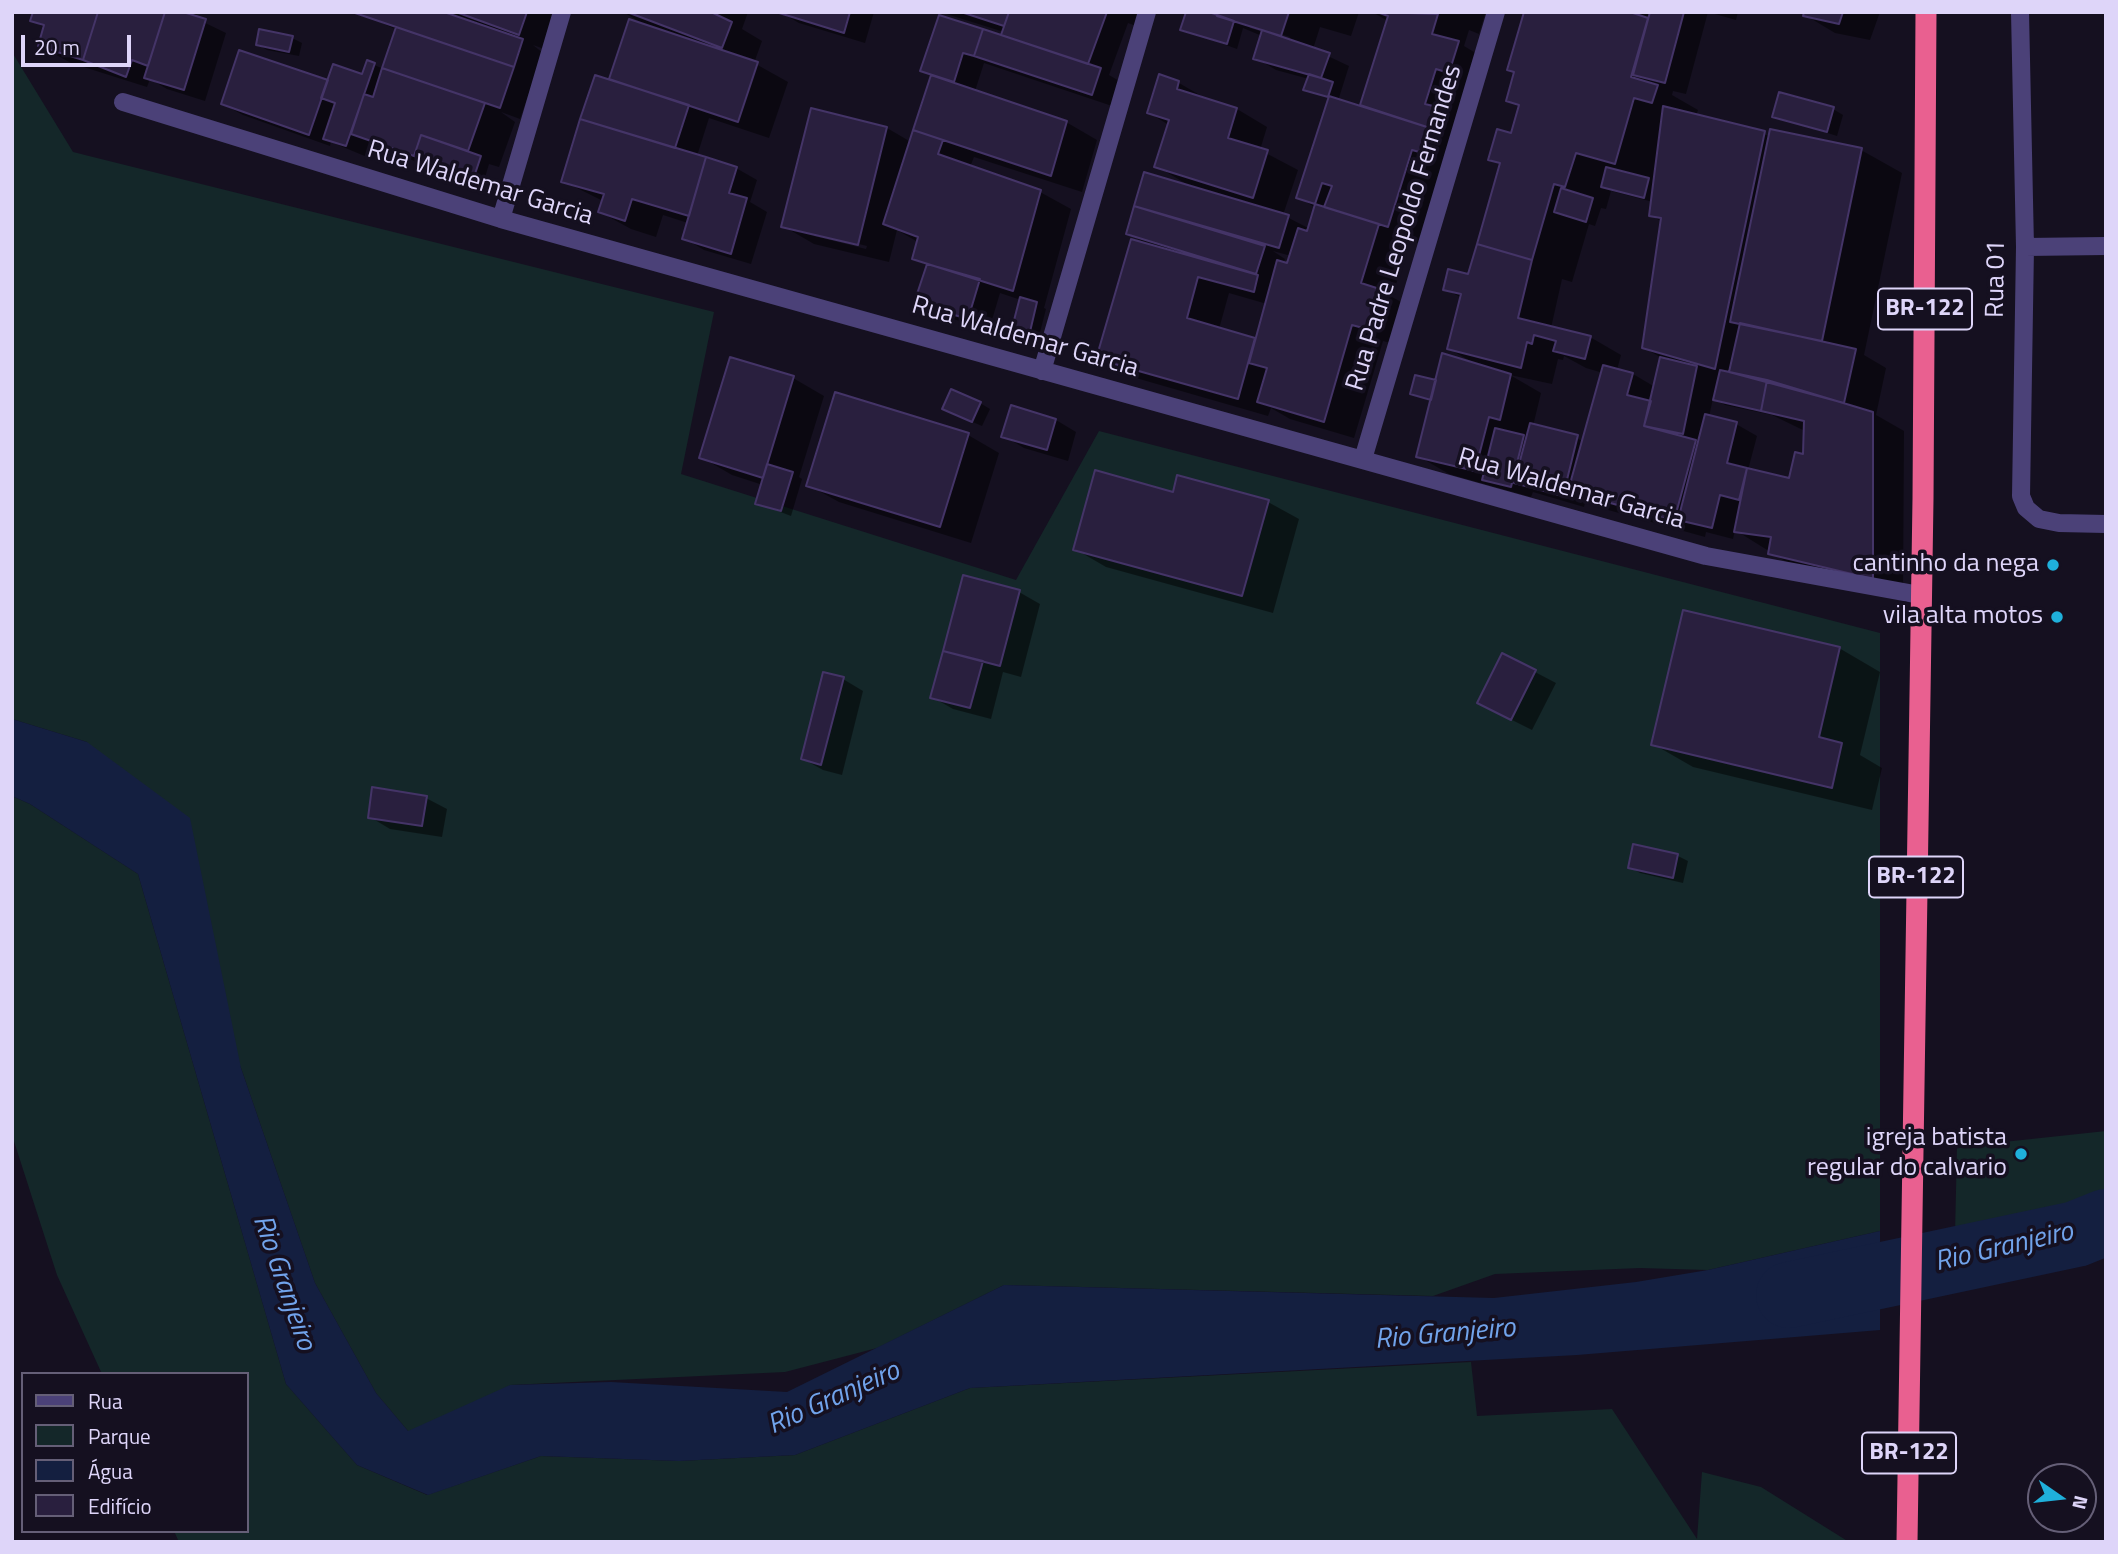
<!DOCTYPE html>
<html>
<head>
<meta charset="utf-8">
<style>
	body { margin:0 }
	#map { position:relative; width:2118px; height:1554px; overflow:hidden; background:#151020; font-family:"Titillium Web",sans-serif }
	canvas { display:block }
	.frame { position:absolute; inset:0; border:14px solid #ded5f9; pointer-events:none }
	.legend { position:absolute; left:21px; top:1372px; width:228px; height:161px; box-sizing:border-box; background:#151020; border:2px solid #655f77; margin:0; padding:9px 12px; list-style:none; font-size:21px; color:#ded5f9 }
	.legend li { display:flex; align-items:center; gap:14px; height:35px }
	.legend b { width:35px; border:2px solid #655f77 }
	.north { position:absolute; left:2027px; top:1463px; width:70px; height:70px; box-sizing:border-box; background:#151020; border:2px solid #655f77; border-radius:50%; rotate:104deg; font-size:19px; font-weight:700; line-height:28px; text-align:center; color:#ded5f9 }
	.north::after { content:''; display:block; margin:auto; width:24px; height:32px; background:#1fb0db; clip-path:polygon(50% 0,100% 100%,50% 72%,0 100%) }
	.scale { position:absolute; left:21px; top:35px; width:110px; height:32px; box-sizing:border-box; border:4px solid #ded5f9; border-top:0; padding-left:9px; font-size:21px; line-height:24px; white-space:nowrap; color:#ded5f9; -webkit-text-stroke:5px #151020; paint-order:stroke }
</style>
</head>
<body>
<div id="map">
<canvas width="2118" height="1554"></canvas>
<div class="frame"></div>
<ul class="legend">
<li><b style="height:9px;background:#4b4178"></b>Rua</li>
<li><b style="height:19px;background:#142729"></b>Parque</li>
<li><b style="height:19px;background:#141f40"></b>Água</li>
<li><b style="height:19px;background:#291f3e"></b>Edifício</li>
</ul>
<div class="north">N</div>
<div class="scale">20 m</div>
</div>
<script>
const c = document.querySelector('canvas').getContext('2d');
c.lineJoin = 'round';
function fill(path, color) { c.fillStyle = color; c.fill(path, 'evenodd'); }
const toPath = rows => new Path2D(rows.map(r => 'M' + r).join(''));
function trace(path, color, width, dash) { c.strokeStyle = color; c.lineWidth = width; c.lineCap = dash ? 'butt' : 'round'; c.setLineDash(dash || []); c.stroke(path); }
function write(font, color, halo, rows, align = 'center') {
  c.font = font + ' "Titillium Web",sans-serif'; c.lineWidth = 7; c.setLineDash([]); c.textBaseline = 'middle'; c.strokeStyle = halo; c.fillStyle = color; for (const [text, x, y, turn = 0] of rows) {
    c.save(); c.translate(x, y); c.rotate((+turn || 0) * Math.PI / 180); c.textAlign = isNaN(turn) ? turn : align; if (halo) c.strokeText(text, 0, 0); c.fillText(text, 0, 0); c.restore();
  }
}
fill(toPath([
	[12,52,73,152,714,312,681,474,1016,580,1099,431,1880,633,1880,1231,1708,1270,1640,1268,1495,1274,1433,1296,1004,1285,877,1348,785,1372,510,1385,448,1453,408,1431,376,1393,315,1283,241,1068,87,742,12,719],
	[12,796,30,804,138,874,286,1384,357,1465,427,1495,541,1456,679,1461,795,1455,970,1388,1471,1362,1477,1416,1612,1409,1697,1539,1702,1472,1761,1487,1849,1542,179,1542,174,1531,247,1531,247,1374,102,1374,57,1275,12,1135],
	[2106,1131,2106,1197,2087,1206,1955,1234,1957,1147]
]), '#142729');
fill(toPath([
	[12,719,87,742,190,818,241,1068,315,1283,376,1393,408,1431,510,1385,611,1382,787,1392,1004,1285,1494,1298,1636,1282,1708,1270,1880,1231,1880,1330,1577,1355,970,1388,795,1455,679,1461,541,1456,428,1495,357,1465,286,1384,138,874,30,804,12,796],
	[2106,1197,2106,1247,2074,1265,1957,1284,1955,1234,2087,1206]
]), '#141f40');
fill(toPath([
	[34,12,197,12,195,18,226,33,205,101,167,89,150,79,147,87,71,63,40,46,45,28,32,20],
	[358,12,564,12,550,51,533,45,543,53,520,119,501,112,515,122,499,167,489,164,484,181,447,168,445,173,371,144,367,157,331,142,330,146,243,115,223,104,363,76,374,65,384,69,397,30],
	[623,12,748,12,742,29,762,41,754,63,788,82,769,138,709,118,697,156,736,168,757,180,750,202,767,212,751,264,704,250,684,238,688,223,663,215,656,237,631,229,600,212,603,201,563,181,617,84,611,78,642,23],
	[780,12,874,12,865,43,799,23],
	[940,12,1144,12,1139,27,1128,23,1109,75,1121,82,1112,106,984,63,975,91,1066,122,1097,140,1082,192,974,157,970,167,1040,192,1071,209,1044,308,1046,309,1038,340,1013,331,1021,300,1000,293,989,330,937,314,916,302,928,266,914,258,918,242,897,230,889,262,814,244,783,226,812,110,887,128,911,142,932,76,922,71,940,17,1002,37,1004,32],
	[814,233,867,246,866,249,814,236],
	[1220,12,1359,12,1351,36,1320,27,1313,49,1349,66,1338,101,1361,108,1388,21,1372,12,1503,12,1500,19,1485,14,1479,34,1469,30,1464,46,1489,61,1419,243,1410,240,1392,297,1416,310,1405,347,1383,341,1354,438,1290,419,1271,408,1268,416,1129,376,1098,358,1145,243,1128,233,1145,174,1190,186,1156,166,1169,125,1149,113,1160,77,1179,83,1210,101,1237,109,1267,127,1260,150,1298,170,1283,215,1310,229,1316,208,1298,197,1330,99,1306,89,1309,79,1276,70,1256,58,1262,36,1243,28,1237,49,1182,29,1218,17],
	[1250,24,1290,37,1289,40,1250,28],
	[1273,251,1291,256,1288,265,1283,264,1285,259],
	[1229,293,1267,304,1257,340,1219,329],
	[1525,12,1738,12,1736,20,1708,12,1686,94,1673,91,1672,95,1698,110,1696,116,1770,136,1861,150,1902,173,1864,355,1886,368,1876,415,1904,431,1903,595,1801,571,1735,530,1733,539,1706,532,1705,537,1601,508,1586,499,1584,507,1533,492,1531,497,1449,474,1418,456,1432,402,1412,393,1474,363,1449,349,1462,298,1445,289,1469,276,1501,165,1490,159,1512,135,1520,107,1508,101,1516,74,1509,69],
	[1611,191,1653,202,1651,215,1662,222,1644,348,1662,358,1655,387,1633,374,1617,370,1621,355,1590,337,1551,328,1562,279,1572,282,1589,224,1595,226,1601,208,1606,209],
	[1564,356,1586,368,1603,373,1584,441,1533,426,1541,393,1510,375,1552,384,1558,359,1563,360],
	[1713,398,1725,405,1772,415,1805,431,1804,457,1790,480,1748,470,1757,436,1736,424,1709,417],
	[1805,12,1880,12,1870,40,1835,33,1805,15],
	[292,38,302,43,299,56,267,50,257,44],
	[1833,109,1843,115,1837,136,1774,116],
	[793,378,824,396,799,477,802,479,791,516,757,503,763,485,732,475,701,457],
	[980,403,990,409,982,426,954,414],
	[1056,420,1076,432,1068,461,1024,448,1004,436],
	[968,435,999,453,971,543,839,502,808,485],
	[1174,494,1268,502,1299,519,1273,613,1106,567,1075,549],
	[1019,592,1040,604,1021,677,1003,672,991,719,953,709,932,697],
	[1839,648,1880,672,1860,755,1882,768,1872,810,1693,767,1653,744],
	[1535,672,1556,683,1532,730,1500,714],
	[843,679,863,691,842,775,823,770,803,759],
	[426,798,447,809,442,837,390,829,370,817],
	[1635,846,1678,856,1688,861,1683,883,1640,873,1630,867]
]), '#0007');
trace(toPath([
	[1789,1295,2076,1234,2106,1222]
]), '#141f40', 66);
const building = toPath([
	[33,12,98,12,83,60,38,46,44,25,30,21,33,12],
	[98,12,165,12,148,66,132,60,126,77,83,60,98,12],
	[165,12,183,12,206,19,184,90,144,78,165,12],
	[444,12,523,39,514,67,355,13,444,12],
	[456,12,527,12,519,35,456,12],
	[627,12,711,12,732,22,722,48,627,12],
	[776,12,850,12,844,33,776,12],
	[961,12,1009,12,1004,26,961,12],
	[1009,12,1107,12,1088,64,1001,35,1009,12],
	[1186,12,1209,12,1234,21,1227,44,1180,30,1186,12],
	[1218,12,1289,12,1281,36,1217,16,1218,12],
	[1377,12,1438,14,1432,34,1459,41,1449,73,1436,69,1425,104,1437,107,1430,128,1360,105,1388,16,1377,12],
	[1524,12,1630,12,1648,18,1631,77,1658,85,1652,103,1634,98,1615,164,1576,153,1565,187,1554,184,1532,260,1477,244,1500,163,1488,160,1497,129,1511,133,1519,105,1506,101,1514,72,1507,70,1524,12],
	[1650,12,1684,12,1665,83,1633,75,1650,12],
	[1804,12,1843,12,1839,24,1803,16,1804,12],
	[939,15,983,29,974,56,963,53,954,82,920,71,939,15],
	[629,19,758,62,738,122,609,79,629,19],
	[396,27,514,67,500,108,382,68,396,27],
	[259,29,293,36,289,52,256,45,259,29],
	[983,29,1101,68,1092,95,974,56,983,29],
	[1262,30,1330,53,1321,78,1253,59,1262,30],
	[239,50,328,80,309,135,221,104,239,50],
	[367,60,375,63,346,146,323,139,335,103,321,98,333,64,362,74,367,60],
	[382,68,485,103,468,151,421,135,414,156,351,134,364,94,373,97,382,68],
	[1159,74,1179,81,1177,89,1237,108,1228,138,1268,150,1253,198,1154,167,1169,120,1147,113,1159,74],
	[1309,74,1333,82,1328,97,1303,90,1309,74],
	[595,75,689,105,675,148,580,119,595,75],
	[931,75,1067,121,1051,176,913,130,931,75],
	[1779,92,1834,107,1827,132,1772,117,1779,92],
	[1329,96,1430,128,1423,153,1412,150,1388,227,1324,207,1332,186,1322,183,1315,204,1296,198,1329,96],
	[1663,106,1765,131,1715,369,1642,348,1661,218,1649,216,1663,106],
	[811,108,887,127,858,245,781,227,811,108],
	[580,119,706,157,689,216,632,199,625,221,598,212,604,194,561,182,580,119],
	[1770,129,1862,148,1822,341,1730,322,1770,129],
	[913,130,943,140,938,154,1041,190,1013,291,912,259,918,237,883,224,913,130],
	[421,135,481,156,474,177,414,156,421,135],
	[706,157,737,167,729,193,747,198,731,254,682,239,706,157],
	[1606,167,1649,178,1644,198,1601,187,1606,167],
	[1144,172,1289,215,1279,248,1134,206,1144,172],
	[1561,188,1593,198,1586,222,1554,212,1561,188],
	[1315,204,1379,224,1361,283,1386,291,1374,331,1352,325,1324,422,1257,402,1267,368,1249,363,1277,260,1287,263,1298,228,1307,231,1315,204],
	[1134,206,1265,246,1256,274,1126,234,1134,206],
	[1131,239,1258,275,1254,292,1198,277,1187,318,1255,338,1238,399,1096,359,1131,239],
	[1477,244,1532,260,1518,318,1591,336,1585,359,1553,351,1556,341,1534,335,1532,344,1527,342,1521,368,1447,349,1461,294,1443,290,1448,269,1468,274,1477,244],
	[927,264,980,279,968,319,914,303,927,264],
	[1020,297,1037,302,1029,336,1011,332,1020,297],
	[1740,323,1856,349,1844,403,1729,372,1740,323],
	[1442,353,1511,374,1500,420,1489,417,1475,471,1416,457,1442,353],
	[730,357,794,376,763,478,699,458,730,357],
	[1660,357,1697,366,1683,434,1644,426,1660,357],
	[1603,365,1633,373,1627,395,1651,401,1644,426,1696,440,1674,521,1568,491,1603,365],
	[1720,370,1767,380,1761,411,1713,400,1720,370],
	[1415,375,1436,380,1431,400,1410,394,1415,375],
	[1767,380,1873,412,1873,579,1768,554,1771,537,1734,532,1747,468,1789,478,1795,452,1803,454,1804,421,1761,411,1767,380],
	[951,389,981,402,972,422,942,409,951,389],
	[835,392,969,433,940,527,806,486,835,392],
	[1011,405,1056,419,1047,450,1001,437,1011,405],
	[1705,414,1737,422,1727,463,1747,468,1739,500,1720,495,1712,528,1678,520,1705,414],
	[1530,423,1578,435,1563,496,1514,483,1530,423],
	[1495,428,1524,435,1511,487,1482,480,1495,428],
	[767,464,793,472,781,511,755,504,767,464],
	[1095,470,1173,492,1177,475,1269,500,1242,596,1073,550,1095,470],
	[963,575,1020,590,1000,666,943,651,963,575],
	[1683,610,1840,647,1819,737,1842,743,1832,788,1651,745,1683,610],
	[943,651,983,661,970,708,930,698,943,651],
	[1502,653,1536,670,1511,720,1477,703,1502,653],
	[823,672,844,677,821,765,801,759,823,672],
	[372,787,427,796,422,826,368,818,372,787],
	[1633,844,1678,854,1673,878,1628,868,1633,844]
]);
fill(building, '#291f3e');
trace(building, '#443467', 2);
trace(toPath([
	[2020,12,2025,247,2021,496,2026,508,2039,519,2059,523,2106,524],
	[123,102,501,219,1706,556,1920,595],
	[501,219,562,12],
	[2025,247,2106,246],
	[1042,371,1147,12],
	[1363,459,1496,12]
]), '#4b4178', 18);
trace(toPath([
	[1907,1542,1923,499,1926,12]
]), '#e96090', 21);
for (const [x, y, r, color] of [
	[2053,565,7,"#1fb0db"],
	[2057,617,7,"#1fb0db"],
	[2021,1154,7,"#1fb0db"]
]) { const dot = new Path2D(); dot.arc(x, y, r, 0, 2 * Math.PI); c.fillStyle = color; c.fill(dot); trace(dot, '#151020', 2.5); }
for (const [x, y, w] of [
	[1925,309,94],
	[1916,877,94],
	[1909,1453,94]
]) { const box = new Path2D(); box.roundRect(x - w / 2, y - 20.5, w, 41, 5); c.fillStyle = '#151020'; c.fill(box); trace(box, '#ded5f9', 2); }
write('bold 24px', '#ded5f9', null, [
	["BR-122",1925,309],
	["BR-122",1916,877],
	["BR-122",1909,1453]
]);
write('26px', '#ded5f9', '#151020', [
	["Rua Waldemar Garcia",480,184,17],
	["Rua Padre Leopoldo Fernandes",1405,228,-73],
	["Rua 01",1997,279,-89],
	["Rua Waldemar Garcia",1025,338,16],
	["Rua Waldemar Garcia",1571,490,16]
]);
write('26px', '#ded5f9', '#151020', [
	["cantinho da nega",2039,565],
	["vila alta motos",2043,617],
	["igreja batista",2007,1139],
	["regular do calvario",2007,1169]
], 'right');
write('italic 28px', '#71a3eb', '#151020', [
	["Rio Granjeiro",2004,1248,-13],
	["Rio Granjeiro",283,1283,71],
	["Rio Granjeiro",1445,1335,-5],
	["Rio Granjeiro",834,1399,-24]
]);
</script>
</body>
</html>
